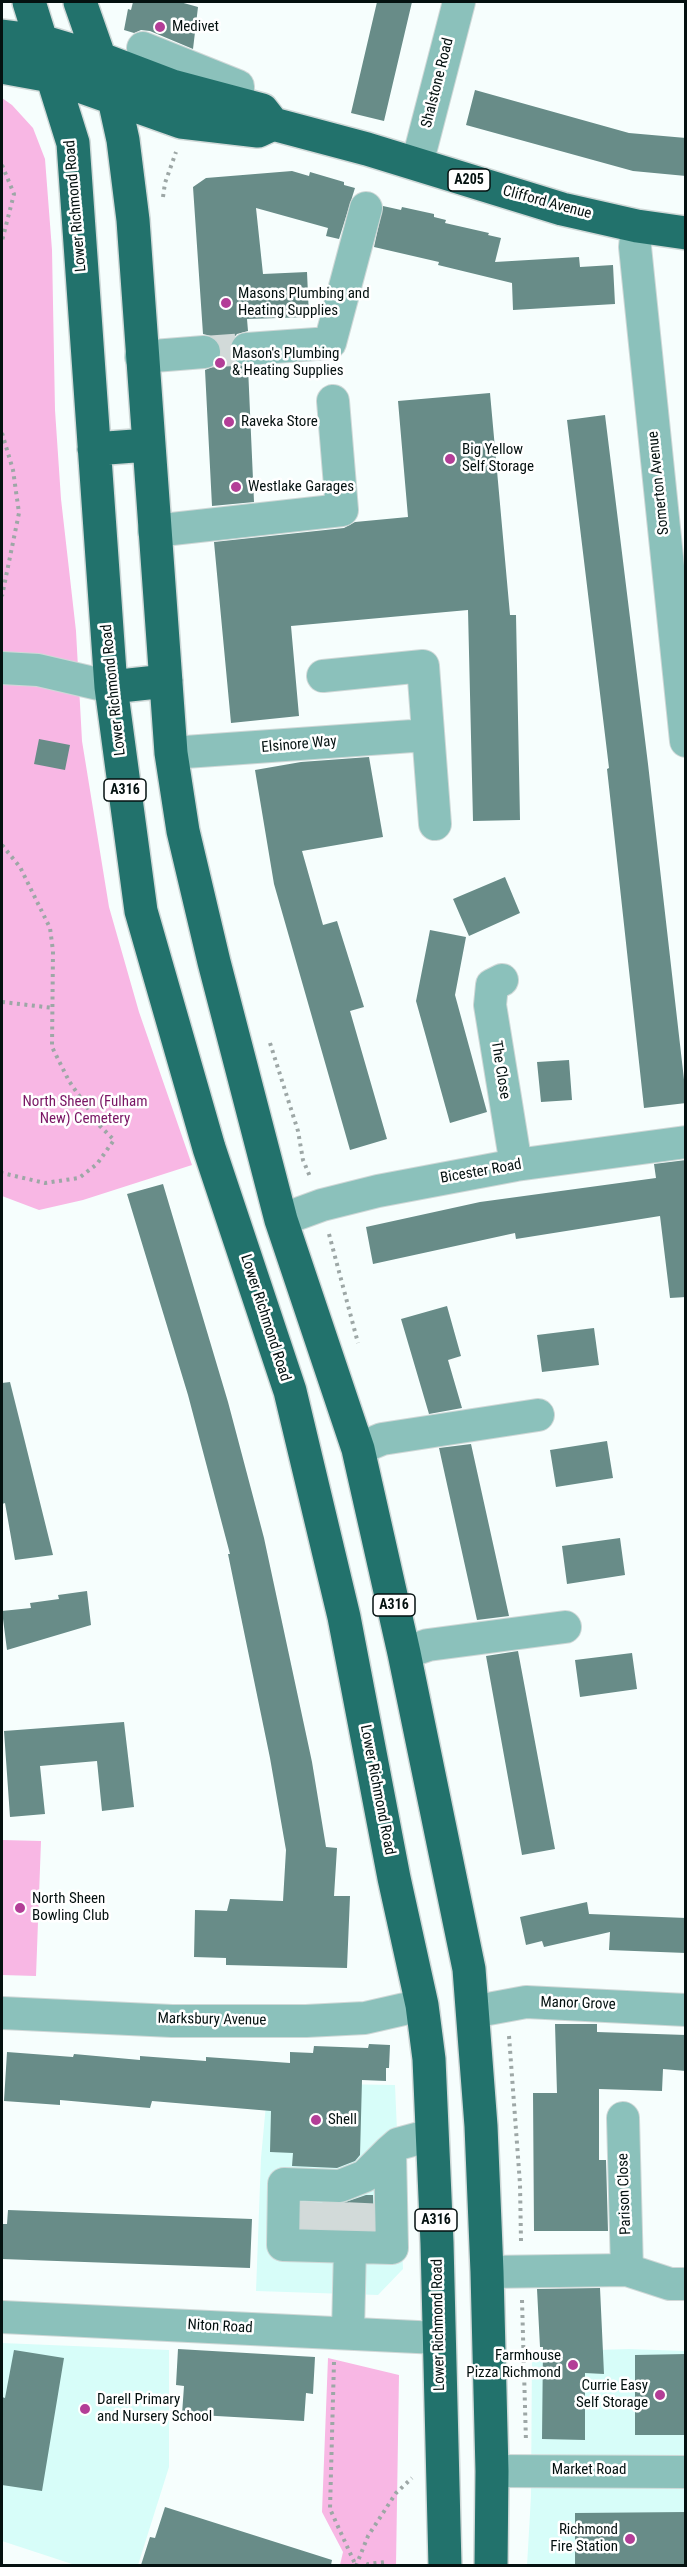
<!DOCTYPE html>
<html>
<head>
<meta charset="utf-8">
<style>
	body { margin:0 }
	#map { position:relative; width:687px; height:2567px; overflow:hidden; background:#f6fefd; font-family:"Roboto Condensed",sans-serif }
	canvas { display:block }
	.frame { position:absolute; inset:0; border:3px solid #041110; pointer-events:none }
</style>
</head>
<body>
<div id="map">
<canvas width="687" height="2567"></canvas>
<div class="frame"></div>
</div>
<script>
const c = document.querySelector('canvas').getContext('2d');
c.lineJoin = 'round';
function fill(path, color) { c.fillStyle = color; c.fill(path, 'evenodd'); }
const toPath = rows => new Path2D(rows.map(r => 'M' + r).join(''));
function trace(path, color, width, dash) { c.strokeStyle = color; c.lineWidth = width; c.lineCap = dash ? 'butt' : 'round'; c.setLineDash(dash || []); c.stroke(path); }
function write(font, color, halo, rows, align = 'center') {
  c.font = font + ' "Roboto Condensed",sans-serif'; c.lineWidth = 5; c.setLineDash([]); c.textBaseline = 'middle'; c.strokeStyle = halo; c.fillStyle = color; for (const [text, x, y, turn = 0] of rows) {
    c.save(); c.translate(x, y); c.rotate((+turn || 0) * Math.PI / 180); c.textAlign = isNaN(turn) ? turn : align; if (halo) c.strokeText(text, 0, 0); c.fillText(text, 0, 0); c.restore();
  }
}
fill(toPath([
	[268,2083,395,2085,403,2269,378,2295,256,2291,261,2158],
	[2,2343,169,2350,169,2467,138,2565,75,2565,2,2541],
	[629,2349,685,2351,685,2565,527,2566,531,2496,532,2352]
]), '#d7fdf9');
fill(toPath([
	[2,98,12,105,33,128,45,159,52,250,55,410,61,499,76,631,82,741,109,907,139,1012,192,1165,83,1200,39,1210,2,1196],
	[2,1840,41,1841,36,1976,2,1975],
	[328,2358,399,2375,396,2565,340,2565,343,2552,322,2512]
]), '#f8b7e4');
fill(toPath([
	[133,2,180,2,198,7,193,49,150,31,141,30,134,33,124,30,128,9,131,10],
	[377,2,412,2,384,121,351,113],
	[475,90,629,133,686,138,686,176,633,171,466,125],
	[292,171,309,176,310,172,344,182,344,185,355,188,339,239,326,236,328,228,256,208,263,274,307,272,309,317,247,319,248,331,237,334,231,341,229,350,232,359,239,365,248,367,254,502,212,506,205,370,215,366,220,359,222,351,218,341,211,336,203,334,193,187,206,178],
	[383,206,401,210,402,207,434,214,434,217,446,220,445,223,489,233,488,235,501,238,495,262,579,257,580,267,613,265,615,304,513,310,512,283,438,265,439,262,374,247],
	[490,393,510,615,516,615,520,820,473,821,468,610,291,626,299,716,231,723,214,542,344,528,355,522,408,517,398,401],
	[605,415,648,764,686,1097,686,1103,644,1108,610,796,607,769,609,768,567,420],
	[39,739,70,745,65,770,34,764],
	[369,757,383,837,302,851,323,925,337,921,364,1007,350,1011,387,1139,350,1150,274,884,255,770,301,762],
	[505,877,520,913,469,936,453,899],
	[430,930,466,937,455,995,487,1112,450,1123,416,1001],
	[569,1060,572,1100,541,1102,537,1062],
	[686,1160,686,1297,670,1298,660,1216,516,1239,515,1233,373,1264,366,1227,480,1202,656,1178,654,1164],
	[163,1184,228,1402,264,1538,312,1762,326,1847,337,1848,334,1896,350,1896,347,1968,226,1965,226,1958,194,1957,195,1910,227,1911,230,1899,283,1901,286,1850,270,1758,228,1554,230,1554,188,1395,127,1194],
	[447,1306,461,1356,448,1360,462,1408,429,1414,401,1319],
	[594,1328,599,1365,542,1372,537,1335],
	[10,1382,25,1442,53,1555,15,1560,5,1503,2,1504,2,1383],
	[607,1441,613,1478,556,1487,550,1450],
	[471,1444,509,1616,477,1620,439,1448],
	[620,1538,625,1575,567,1584,562,1546],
	[87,1591,91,1625,7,1650,2,1611,31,1608,30,1603,59,1599,58,1595],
	[518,1651,555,1849,522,1855,486,1656],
	[632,1653,637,1689,580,1697,575,1660],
	[124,1722,134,1807,102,1811,97,1761,40,1766,45,1814,10,1817,4,1731],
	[587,1902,589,1914,686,1918,686,1953,609,1950,610,1932,544,1947,542,1941,526,1945,520,1917],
	[555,2024,597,2024,597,2032,686,2035,686,2071,663,2069,662,2091,599,2089,599,2160,606,2160,608,2231,534,2231,533,2093,557,2093],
	[369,2044,390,2045,389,2068,386,2068,386,2081,362,2080,360,2155,355,2161,337,2168,292,2166,293,2153,270,2152,271,2111,152,2101,150,2108,60,2100,60,2105,4,2101,7,2052,73,2057,74,2054,140,2060,140,2056,206,2061,206,2057,290,2063,290,2052,313,2053,314,2046,368,2048],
	[366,2195,373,2195,374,2229,301,2228,302,2203,340,2204],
	[8,2210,252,2219,250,2268,2,2259,2,2224,7,2224],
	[600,2288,604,2374,585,2373,585,2440,542,2439,543,2347,540,2347,537,2289],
	[178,2349,315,2357,313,2394,306,2393,304,2421,182,2414,184,2386,176,2385],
	[14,2350,64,2358,42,2491,2,2485,2,2397,5,2398],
	[686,2354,686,2435,635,2435,635,2355],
	[165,2507,332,2560,331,2565,141,2565,150,2537,155,2538],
	[686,2512,686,2565,575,2565,575,2513]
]), '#688c88');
trace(toPath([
	[204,352,247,349],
	[310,2234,312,2194],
	[337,2234,339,2194],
	[363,2235,365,2195]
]), '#d2dad9', 32, [32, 16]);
const minor = toPath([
	[143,48,238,86,237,128],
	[417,164,459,2],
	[637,226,635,247,686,741],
	[247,349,330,343,366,208],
	[141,357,204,352],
	[154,531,342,510,333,401],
	[2,668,38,670,111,687],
	[323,676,423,666,435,824],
	[171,753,427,735],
	[502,980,492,985,490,1005,516,1165],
	[281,1220,322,1205,378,1191,516,1165,686,1142],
	[358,1449,382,1439,538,1415],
	[404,1653,428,1645,565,1627],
	[472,2012,526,2002,686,2010],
	[2,2013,172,2021,306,2021,365,2018,422,2005],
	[623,2118,627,2270],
	[390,2151,392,2248,283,2245,284,2184,340,2186,365,2176,390,2151,398,2144,431,2135],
	[487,2272,627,2270,670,2284,686,2284],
	[2,2317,438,2338],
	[348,2332,350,2247],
	[492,2471,686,2472]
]);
const highway = toPath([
	[29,2,73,143,111,687,141,911,209,1148,290,1391,344,1617,394,1878,422,2005,429,2059,437,2243,445,2566],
	[80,2,114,99,123,140,133,220,171,753,183,831,214,962,281,1220,358,1449,404,1653,469,1969,481,2126,487,2272,492,2471,491,2566],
	[2,36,41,41,101,59,172,86,262,110,273,124,367,149,562,209,637,226,686,233],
	[2,67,51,76,181,122,258,131,273,124],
	[94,449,148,445],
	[111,687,166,681]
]);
trace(minor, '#cfd8d7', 34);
trace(highway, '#cfd8d7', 36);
trace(toPath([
	[2,165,14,194,2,241],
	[163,197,165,183,176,152],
	[2,433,13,470,19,513,2,596],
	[2,845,20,867,50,928,53,951,52,1047,69,1081,100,1126,114,1140,97,1164,79,1178,45,1183,2,1173],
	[2,1002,54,1008],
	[270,1043,298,1131,303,1160,311,1179],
	[329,1234,358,1343],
	[509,2036,520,2184,521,2241],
	[522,2300,526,2442],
	[334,2362,330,2509,356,2566],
	[356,2566,368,2536,396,2493,412,2478],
	[368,2566,368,2564,385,2562,385,2566]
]), '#9da7a6', 4, [3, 4.5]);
trace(minor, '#8bc1bb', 32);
trace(highway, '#22726c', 33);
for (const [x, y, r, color] of [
	[160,27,6,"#b33e97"],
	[226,303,6,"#b33e97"],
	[220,363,6,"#b33e97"],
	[229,422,6,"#b33e97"],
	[450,459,6,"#b33e97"],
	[236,487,6,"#b33e97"],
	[20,1908,6,"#b33e97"],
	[316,2120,6,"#b33e97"],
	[573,2365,6,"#b33e97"],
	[660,2395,6,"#b33e97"],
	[85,2409,6,"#b33e97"],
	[630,2539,6,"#b33e97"]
]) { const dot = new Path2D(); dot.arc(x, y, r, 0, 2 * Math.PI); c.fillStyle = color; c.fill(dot); trace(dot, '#fff', 2); }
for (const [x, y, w] of [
	[469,180,42],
	[125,790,42],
	[394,1605,42],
	[436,2220,42]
]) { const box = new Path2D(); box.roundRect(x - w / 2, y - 11, w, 22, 4.5); c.fillStyle = '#fff'; c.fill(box); trace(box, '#041110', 1.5); }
write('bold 14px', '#041110', null, [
	["A205",469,180],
	["A316",125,790],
	["A316",394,1605],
	["A316",436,2220]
]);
write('15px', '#041110', '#fff', [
	["Medivet",172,27],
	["Masons Plumbing and",238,294],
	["Heating Supplies",238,311],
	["Mason's Plumbing",232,354],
	["& Heating Supplies",232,371],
	["Raveka Store",241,422],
	["Big Yellow",462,450],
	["Self Storage",462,467],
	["Westlake Garages",248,487],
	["North Sheen",32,1899],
	["Bowling Club",32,1916],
	["Shell",328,2120],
	["Farmhouse",561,2356,"right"],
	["Pizza Richmond",561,2373,"right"],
	["Currie Easy",648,2386,"right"],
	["Self Storage",648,2403,"right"],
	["Darell Primary",97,2400],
	["and Nursery School",97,2417],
	["Richmond",618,2530,"right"],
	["Fire Station",618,2547,"right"]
], 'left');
write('15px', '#041110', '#fff', [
	["Shalstone Road",438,83,-76],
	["Clifford Avenue",547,203,15],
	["Lower Richmond Road",76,206,-95],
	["Somerton Avenue",659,483,-96],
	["Lower Richmond Road",114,690,-96],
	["Elsinore Way",299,745,-5],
	["The Close",500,1070,81],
	["Bicester Road",481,1172,-10],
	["Lower Richmond Road",265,1318,72],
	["Lower Richmond Road",377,1790,79],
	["Manor Grove",578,2004,2],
	["Marksbury Avenue",212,2020,1],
	["Parison Close",625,2194,-92],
	["Lower Richmond Road",439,2325,-91],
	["Niton Road",220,2327,3],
	["Market Road",589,2470]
]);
write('15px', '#791664', '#fff', [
	["North Sheen (Fulham",85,1102],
	["New) Cemetery",85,1119]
]);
</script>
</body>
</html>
